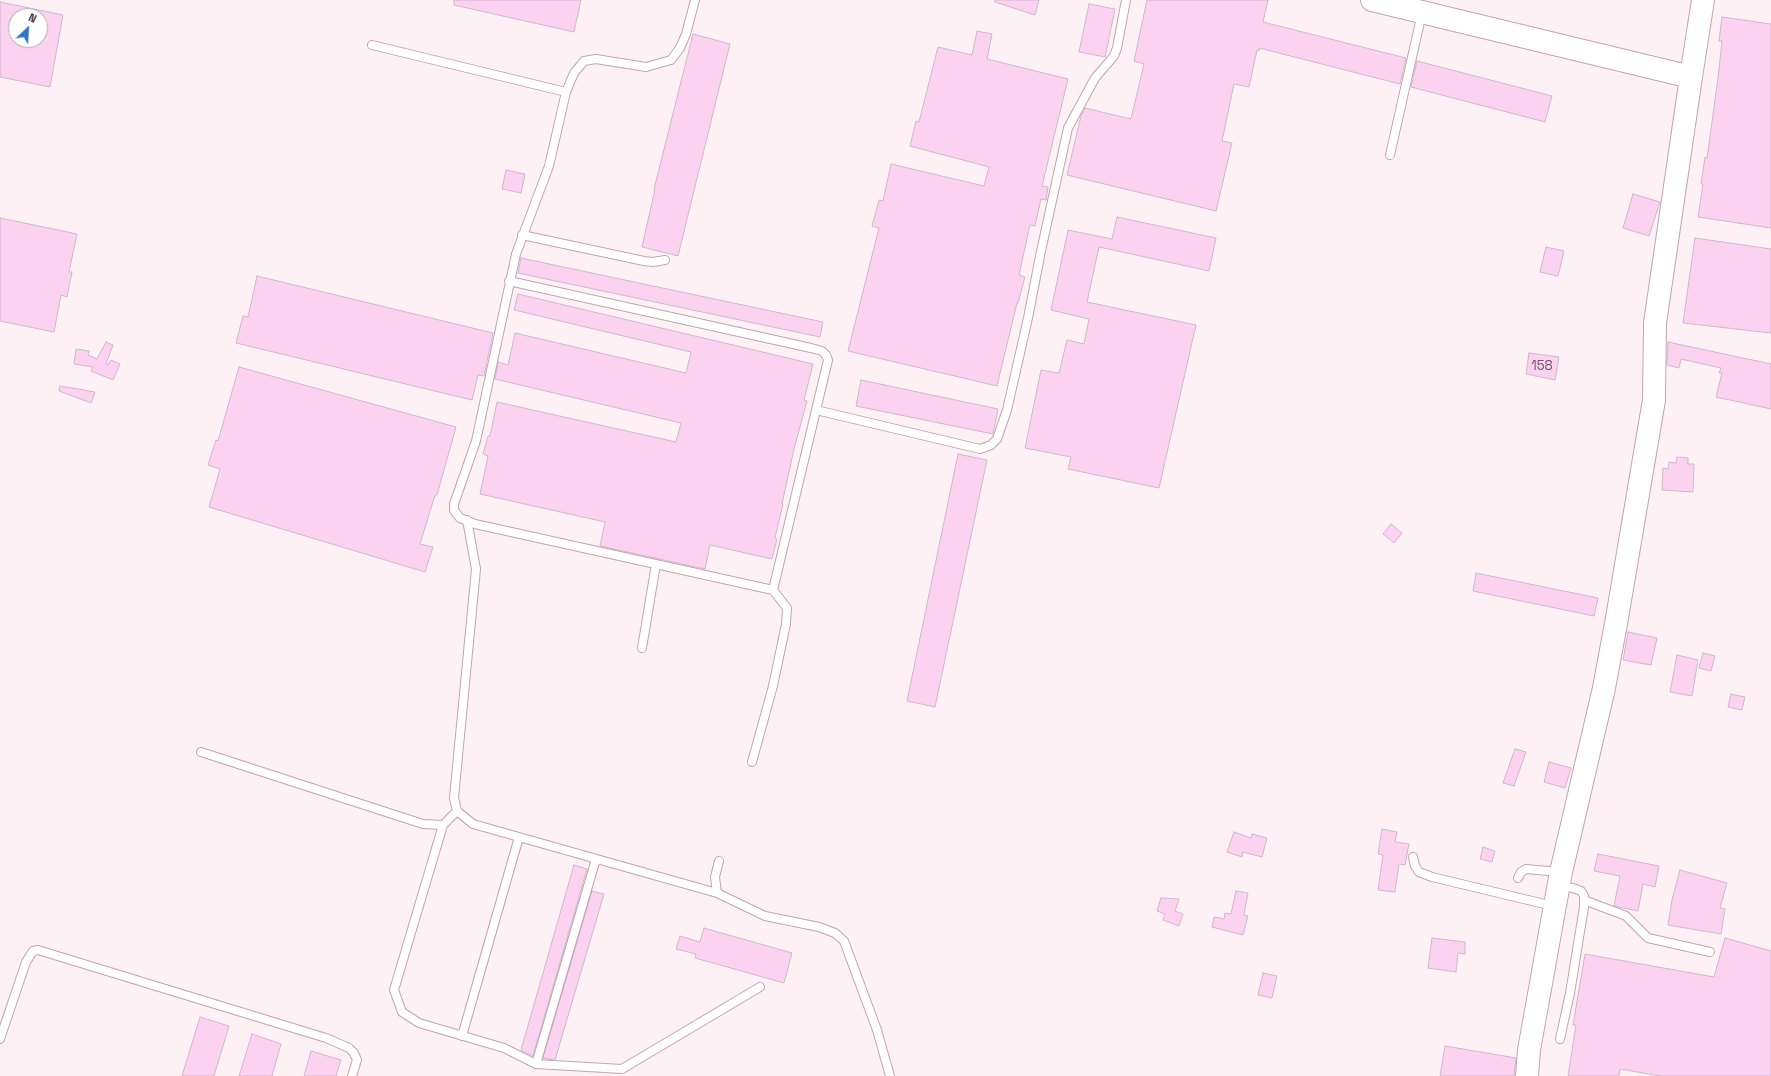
<!DOCTYPE html>
<html>
<head>
<meta charset="utf-8">
<style>
	body { margin:0 }
	#map { position:relative; width:1771px; height:1076px; overflow:hidden; background:#fef1f5; font-family:"Space Grotesk",sans-serif }
	canvas { display:block }
	.north { position:absolute; left:8px; top:8px; width:40px; height:40px; box-sizing:border-box; background:#fff; border:1px solid #b0abad; border-radius:50%; rotate:25deg; font-size:11px; font-weight:700; line-height:16px; text-align:center; color:#3a2e32 }
	.north::after { content:''; display:block; margin:auto; width:14px; height:18px; background:#2d75c6; clip-path:polygon(50% 0,100% 100%,50% 72%,0 100%) }
</style>
</head>
<body>
<div id="map">
<canvas width="1771" height="1076"></canvas>
<div class="north">N</div>
</div>
<script>
const c = document.querySelector('canvas').getContext('2d');
c.lineJoin = 'round';
function fill(path, color) { c.fillStyle = color; c.fill(path, 'evenodd'); }
const toPath = rows => new Path2D(rows.map(r => 'M' + r).join(''));
function trace(path, color, width, dash) { c.strokeStyle = color; c.lineWidth = width; c.lineCap = dash ? 'butt' : 'round'; c.setLineDash(dash || []); c.stroke(path); }
function write(font, color, halo, rows, align = 'center') {
  c.font = font + ' "Space Grotesk",sans-serif'; c.lineWidth = 4; c.setLineDash([]); c.textBaseline = 'middle'; c.strokeStyle = halo; c.fillStyle = color; for (const [text, x, y, turn = 0] of rows) {
    c.save(); c.translate(x, y); c.rotate((+turn || 0) * Math.PI / 180); c.textAlign = isNaN(turn) ? turn : align; if (halo) c.strokeText(text, 0, 0); c.fillText(text, 0, 0); c.restore();
  }
}
const building = toPath([
	[454,0,581,0,574,32,454,5,454,0],
	[995,0,1039,0,1035,15,995,2,995,0],
	[1147,0,1268,0,1263,22,1406,58,1400,84,1259,48,1259,51,1257,50,1249,87,1234,84,1222,141,1232,143,1216,211,1067,175,1081,116,1085,108,1131,119,1144,64,1134,61,1147,0],
	[0,2,63,15,50,87,0,77,0,2],
	[16,16,40,16,40,40,16,40,16,16],
	[1089,4,1115,9,1105,57,1079,52,1089,4],
	[1722,17,1771,24,1771,228,1698,217,1703,184,1701,184,1705,157,1707,158,1718,78,1722,41,1719,41,1722,17],
	[977,31,992,34,987,59,1068,79,1042,186,1048,187,1046,200,1041,199,1035,226,1030,225,1019,275,1025,277,1018,303,1017,303,997,386,848,351,879,228,872,226,879,200,883,201,891,164,984,186,989,167,910,146,916,121,919,122,938,47,972,55,977,31],
	[693,34,730,44,678,256,642,247,655,189,654,189,693,34],
	[1417,61,1552,96,1545,122,1411,87,1417,61],
	[506,170,525,174,521,193,502,189,506,170],
	[1633,194,1660,202,1649,236,1623,228,1633,194],
	[1117,217,1216,238,1209,271,1099,247,1087,302,1196,325,1159,488,1068,469,1071,457,1025,448,1041,370,1059,373,1067,340,1084,344,1089,319,1051,310,1068,230,1112,239,1117,217],
	[0,218,77,234,69,272,72,272,67,297,61,295,54,332,0,321,0,218],
	[1695,238,1771,249,1771,333,1683,323,1695,238],
	[1546,247,1564,251,1558,276,1540,272,1546,247],
	[521,258,823,322,820,337,518,273,521,258],
	[257,276,493,333,484,376,478,375,472,400,236,343,243,316,248,317,257,276],
	[518,294,813,364,804,400,807,401,794,449,782,504,783,504,775,538,777,539,772,559,710,545,705,569,600,546,605,522,480,494,488,456,483,454,488,436,490,436,497,402,676,442,681,423,495,379,498,362,508,365,515,333,686,373,691,352,514,310,518,294],
	[106,342,113,345,106,364,108,365,111,360,120,364,113,380,91,371,93,367,74,364,76,349,89,351,88,355,97,359,106,342],
	[1668,342,1771,364,1771,409,1716,397,1722,373,1719,373,1721,368,1681,359,1679,368,1667,365,1668,342],
	[1529,353,1559,357,1555,380,1526,374,1529,353],
	[239,367,456,427,437,495,435,495,420,544,433,547,425,572,209,507,220,469,208,465,216,440,218,441,239,367],
	[861,380,998,409,993,434,856,406,861,380],
	[60,386,95,392,91,403,59,391,60,386],
	[958,454,987,460,935,707,907,701,958,454],
	[1677,457,1688,458,1688,464,1694,464,1693,492,1662,490,1663,468,1668,469,1669,462,1676,463,1677,457],
	[1391,524,1402,533,1394,543,1383,534,1391,524],
	[1476,573,1598,598,1594,616,1473,591,1476,573],
	[1628,632,1657,638,1651,665,1623,660,1628,632],
	[1703,653,1715,656,1711,671,1699,668,1703,653],
	[1677,655,1698,660,1692,696,1670,692,1677,655],
	[1731,694,1745,697,1742,710,1728,707,1731,694],
	[1515,749,1526,752,1514,786,1503,783,1515,749],
	[1549,762,1571,768,1565,788,1544,782,1549,762],
	[1382,829,1397,832,1395,842,1409,844,1405,865,1399,864,1395,892,1378,890,1383,855,1378,854,1382,829],
	[1234,832,1251,838,1252,834,1267,838,1262,857,1243,852,1242,857,1227,852,1234,832],
	[1483,847,1495,851,1492,862,1480,859,1483,847],
	[1598,854,1659,866,1655,887,1643,884,1638,911,1614,906,1620,876,1594,871,1598,854],
	[574,865,587,869,533,1056,521,1050,574,865],
	[1680,870,1727,883,1720,908,1725,909,1721,934,1668,925,1672,900,1680,870],
	[592,891,604,894,555,1060,547,1059,543,1058,592,891],
	[1236,891,1248,893,1244,915,1248,916,1243,935,1212,927,1214,917,1224,919,1225,913,1231,914,1236,891],
	[1161,898,1179,899,1175,911,1183,914,1179,926,1163,920,1165,914,1157,911,1161,898],
	[704,928,792,953,784,983,695,958,696,954,676,949,680,936,700,942,704,928],
	[1432,938,1465,942,1465,954,1458,953,1456,972,1428,968,1432,938],
	[1725,938,1771,951,1771,1076,1660,1076,1620,1069,1619,1076,1568,1076,1576,1025,1573,1025,1585,954,1714,977,1725,938],
	[1263,973,1277,976,1272,998,1258,995,1263,973],
	[200,1017,229,1026,214,1076,182,1076,200,1017],
	[252,1034,281,1044,272,1076,239,1076,252,1034],
	[1445,1046,1516,1058,1514,1076,1440,1076,1445,1046],
	[311,1051,341,1060,336,1076,304,1076,311,1051]
]);
fill(building, '#fbd2f0');
trace(building, '#d0b7ca', 1);
const lane = toPath([
	[695,0,686,34,680,48,671,60,646,67,596,59,584,61,574,73,566,92,549,166,516,254,476,441,454,504,454,510,460,518,475,524,773,590,787,608,786,624,773,686,752,762],
	[372,45,566,92],
	[1390,155,1422,13],
	[522,235,644,261,653,262,665,260],
	[509,281,811,348,822,351,826,355,828,360,773,590],
	[816,410,980,449,991,445,997,439,1007,410,1028,318,1041,251,1068,128,1095,78,1114,56,1117,48,1126,0],
	[467,520,476,569,454,798,457,811,473,824,717,893],
	[642,648,656,564],
	[201,752,423,824,443,825],
	[457,811,443,825,394,990,402,1012,419,1023,504,1048,536,1064,622,1069,760,987],
	[1413,857,1415,866,1419,872,1432,877,1553,906],
	[719,861,715,877,717,893,765,916,819,927,835,933,844,941,877,1030,890,1076],
	[1518,878,1521,872,1526,869,1560,872],
	[1559,886,1573,888,1581,891,1584,896,1584,907,1570,993,1560,1039],
	[1584,900,1626,916,1648,938,1710,952],
	[462,1036,519,837],
	[0,1039,26,962,33,951,38,950,326,1038,349,1048,354,1053,357,1060,352,1076],
	[536,1064,596,859]
]);
const secondary = toPath([
	[1372,0,1691,77,1655,323,1654,400,1617,618,1604,688,1561,872,1529,1050,1527,1076],
	[1691,77,1703,0]
]);
trace(lane, '#c2a4ae', 10);
trace(secondary, '#c2a4ae', 24);
trace(lane, '#fff', 8);
trace(secondary, '#fff', 22);
write('13px', '#6a5762', null, [
	["158",1542,366]
]);
</script>
</body>
</html>
